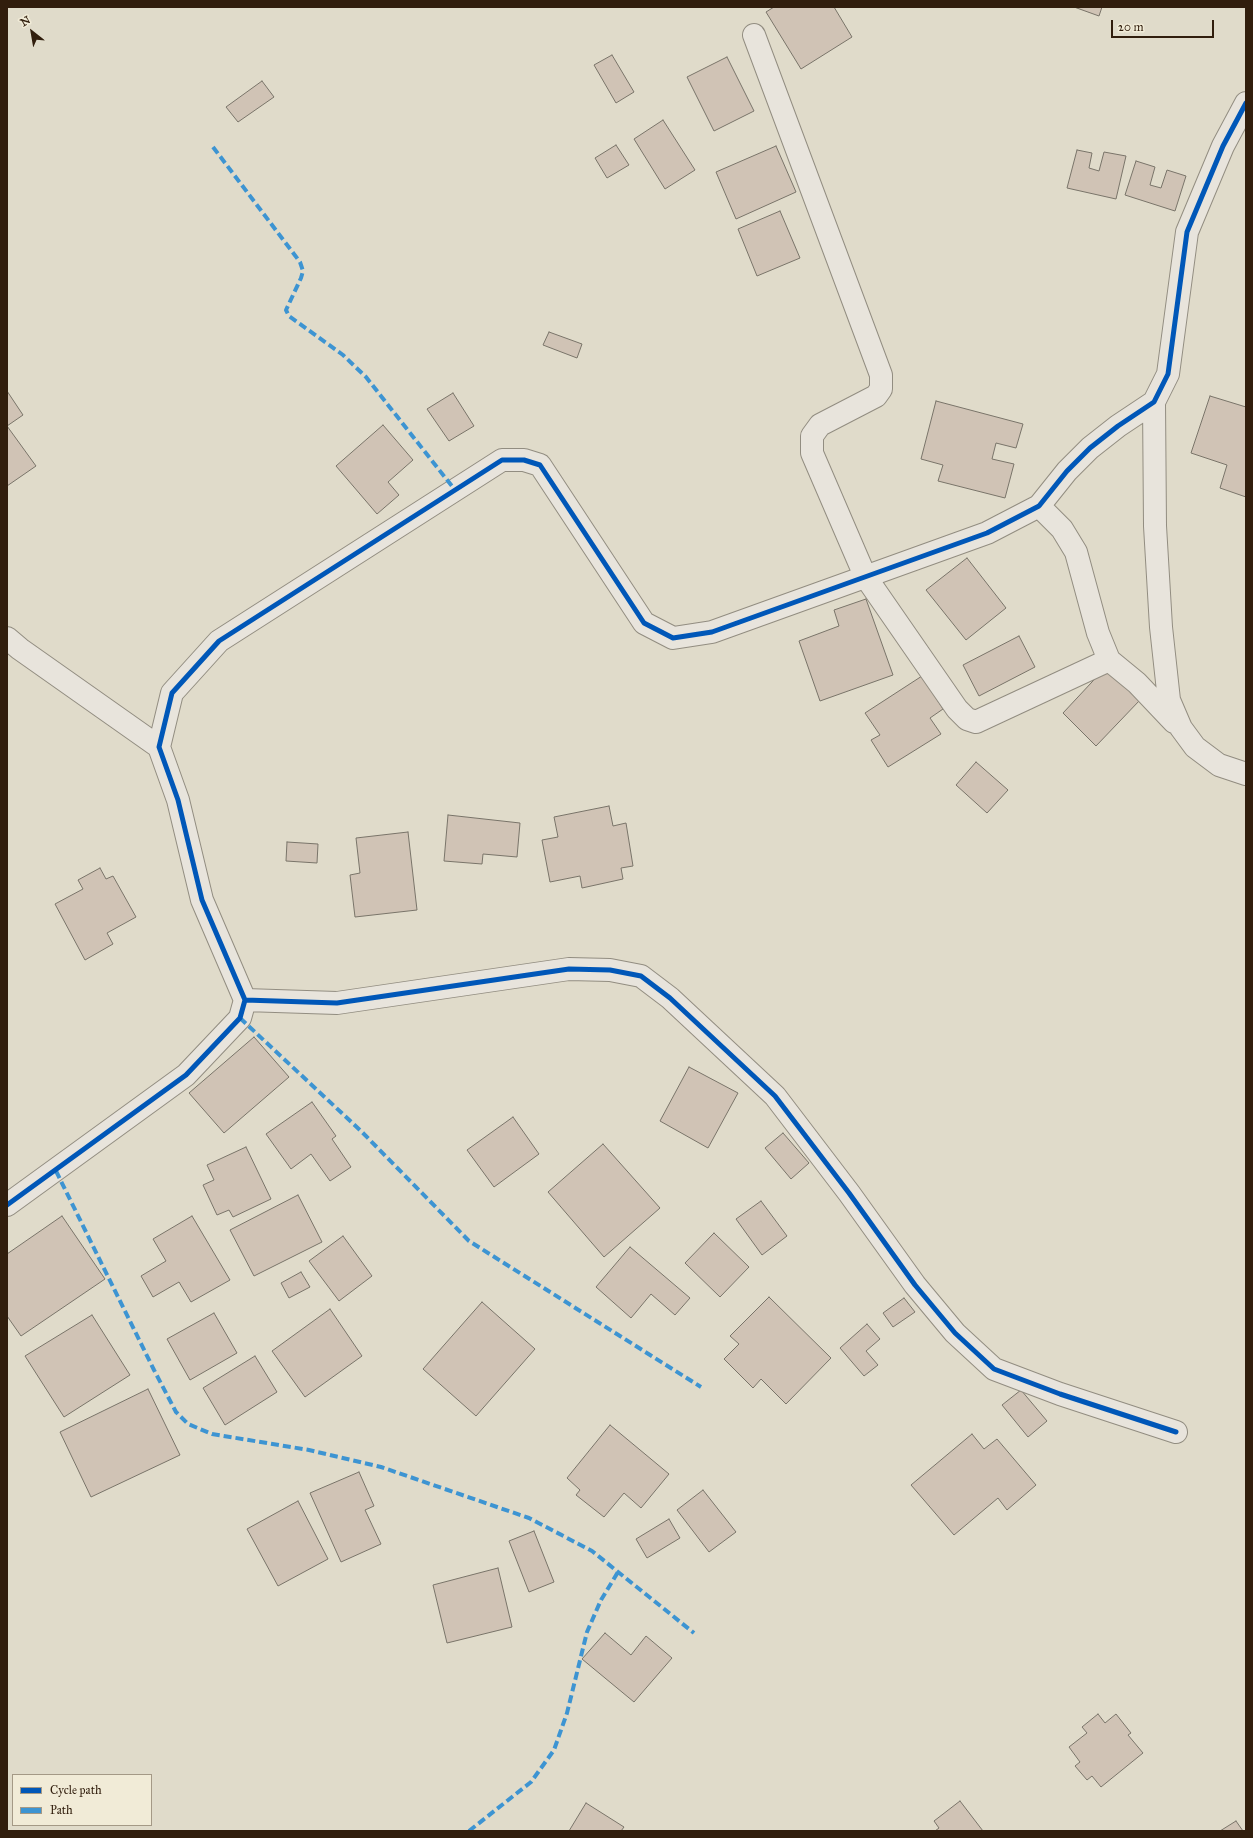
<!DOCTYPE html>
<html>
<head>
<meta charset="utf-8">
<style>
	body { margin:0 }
	#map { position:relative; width:1253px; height:1838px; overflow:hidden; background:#e0dbca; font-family:"IM FELL Great Primer",serif }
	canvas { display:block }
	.frame { position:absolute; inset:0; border:8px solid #311e0d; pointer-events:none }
	.legend { position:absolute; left:12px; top:1774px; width:140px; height:52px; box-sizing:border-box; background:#f1ebd7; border:1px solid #a49986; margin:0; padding:5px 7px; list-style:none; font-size:12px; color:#311e0d }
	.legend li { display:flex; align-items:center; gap:8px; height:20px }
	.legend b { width:20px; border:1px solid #a49986 }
	.north { position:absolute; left:12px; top:12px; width:40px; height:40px; -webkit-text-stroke:3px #f1ebd7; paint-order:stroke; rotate:329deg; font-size:11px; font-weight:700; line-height:16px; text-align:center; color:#311e0d }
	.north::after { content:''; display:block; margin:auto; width:14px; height:18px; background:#311e0d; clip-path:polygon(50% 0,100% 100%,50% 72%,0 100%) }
	.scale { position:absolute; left:1111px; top:20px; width:103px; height:18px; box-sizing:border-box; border:2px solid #311e0d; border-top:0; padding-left:5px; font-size:12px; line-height:14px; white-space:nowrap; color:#311e0d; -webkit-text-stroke:3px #f1ebd7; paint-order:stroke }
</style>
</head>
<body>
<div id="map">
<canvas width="1253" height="1838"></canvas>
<div class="frame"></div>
<ul class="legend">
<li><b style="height:5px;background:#0057b8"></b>Cycle path</li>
<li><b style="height:5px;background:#3d94d2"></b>Path</li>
</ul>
<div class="north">N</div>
<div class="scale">20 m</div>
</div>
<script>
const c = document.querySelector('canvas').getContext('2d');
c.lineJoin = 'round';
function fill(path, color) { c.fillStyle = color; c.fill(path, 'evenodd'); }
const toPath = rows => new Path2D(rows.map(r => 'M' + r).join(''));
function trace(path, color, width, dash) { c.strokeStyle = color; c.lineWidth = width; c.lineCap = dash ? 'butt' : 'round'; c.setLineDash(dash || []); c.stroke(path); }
const building = toPath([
	[774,7,834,7,852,37,801,69,766,12,774,7],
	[1074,7,1102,7,1099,16,1074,7],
	[612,55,634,92,616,103,594,65,612,55],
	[727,57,754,111,714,131,687,77,727,57],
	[262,81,274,97,238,122,226,107,262,81],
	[663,120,695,170,665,189,634,139,663,120],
	[616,145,629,165,607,178,595,158,616,145],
	[776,146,796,192,736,219,716,172,776,146],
	[1077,150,1092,153,1089,168,1099,171,1104,152,1126,156,1116,199,1067,188,1077,150],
	[1136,161,1155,167,1150,185,1161,188,1167,170,1186,176,1175,211,1125,195,1136,161],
	[780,211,800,258,757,276,738,229,780,211],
	[549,332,582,344,577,358,543,345,549,332],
	[7,391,23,415,7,426,36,466,7,486,7,391],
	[453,393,474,426,449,441,427,409,453,393],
	[1210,396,1246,407,1246,497,1220,488,1227,465,1191,453,1210,396],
	[936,401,1023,424,1016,448,996,443,992,459,1014,464,1005,498,938,481,943,465,921,459,936,401],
	[383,425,413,460,388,482,399,495,377,514,336,466,383,425],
	[967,558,1006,608,966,640,926,590,967,558],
	[866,599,893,675,820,701,799,641,839,626,834,610,866,599],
	[1019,636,1035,667,979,696,963,665,1019,636],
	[1106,667,1140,700,1096,746,1063,713,1106,667],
	[922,676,943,709,930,718,941,734,888,767,871,740,880,735,865,713,922,676],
	[976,762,1008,790,987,813,956,785,976,762],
	[609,806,613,826,626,823,633,866,621,868,623,879,582,888,580,876,550,882,542,840,558,837,554,817,609,806],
	[448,815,520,823,517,857,483,854,482,864,444,861,448,815],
	[408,832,417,910,355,917,350,875,360,873,356,838,408,832],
	[287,842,318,844,317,863,286,861,287,842],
	[100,868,106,879,113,876,136,917,107,933,113,944,85,960,55,904,83,889,78,880,100,868],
	[254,1037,289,1077,224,1133,189,1093,254,1037],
	[689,1067,738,1093,708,1148,660,1121,689,1067],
	[312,1102,336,1136,332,1139,351,1167,330,1181,311,1154,291,1169,266,1134,312,1102],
	[513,1117,539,1154,494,1187,467,1150,513,1117],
	[783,1133,809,1163,791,1179,765,1148,783,1133],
	[603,1144,660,1208,604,1257,548,1192,603,1144],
	[246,1147,271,1199,233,1217,229,1210,217,1215,203,1185,214,1180,207,1165,246,1147],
	[298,1195,322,1242,254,1276,230,1230,298,1195],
	[761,1201,787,1236,762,1255,736,1219,761,1201],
	[62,1216,105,1279,21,1336,7,1316,7,1254,62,1216],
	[192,1216,230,1280,191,1302,179,1282,153,1297,141,1276,166,1261,153,1239,192,1216],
	[714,1233,749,1267,720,1297,685,1263,714,1233],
	[343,1236,372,1276,339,1301,309,1261,343,1236],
	[630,1247,690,1298,675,1315,651,1294,631,1318,596,1287,630,1247],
	[301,1272,310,1287,289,1298,281,1283,301,1272],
	[769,1297,831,1358,786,1404,761,1379,753,1388,724,1359,739,1344,730,1336,769,1297],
	[904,1298,915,1312,893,1327,883,1313,904,1298],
	[482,1302,535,1349,476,1416,423,1369,482,1302],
	[330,1309,362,1356,305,1397,272,1351,330,1309],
	[214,1313,237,1353,190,1380,167,1339,214,1313],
	[92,1315,130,1375,64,1417,25,1356,92,1315],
	[867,1324,880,1339,866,1351,878,1365,864,1376,840,1348,867,1324],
	[255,1356,277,1392,225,1425,203,1388,255,1356],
	[148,1389,180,1455,91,1497,60,1432,148,1389],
	[1021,1390,1047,1421,1028,1437,1002,1405,1021,1390],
	[610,1425,669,1474,641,1508,624,1493,604,1517,576,1495,580,1490,567,1478,610,1425],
	[972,1434,984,1449,997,1439,1036,1485,1007,1510,998,1498,954,1535,911,1485,972,1434],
	[359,1472,374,1506,365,1510,381,1544,341,1562,310,1493,359,1472],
	[703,1490,736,1532,709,1552,677,1510,703,1490],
	[298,1501,328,1559,278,1586,247,1529,298,1501],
	[669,1519,680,1538,647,1558,636,1539,669,1519],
	[534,1531,554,1582,529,1592,509,1541,534,1531],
	[498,1568,512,1627,447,1643,433,1585,498,1568],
	[605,1633,631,1655,646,1636,672,1658,634,1702,582,1659,605,1633],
	[1098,1714,1105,1723,1116,1714,1131,1733,1128,1735,1143,1753,1101,1787,1092,1776,1087,1780,1075,1766,1080,1762,1069,1747,1087,1733,1082,1727,1098,1714],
	[960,1801,983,1831,935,1831,939,1828,934,1821,960,1801],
	[586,1803,624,1827,621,1831,569,1831,586,1803],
	[1236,1821,1243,1831,1220,1831,1236,1821]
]);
fill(building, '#d0c3b5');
trace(building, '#797469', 1);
const minor = toPath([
	[754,35,881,375,881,389,876,396,820,425,812,436,812,453,865,576,957,709,967,719,976,722,1109,660],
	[1154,402,1155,526,1161,627,1169,700,1181,728,1195,747,1219,765,1246,774],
	[1039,506,1062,529,1076,552,1098,633,1109,660,1137,683,1174,722],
	[7,638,20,649,159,747],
	[245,1000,337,1003,569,969,610,970,641,976,670,998,775,1096,849,1193,915,1285,955,1333,994,1369,1060,1394,1176,1432],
	[7,1205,186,1075,240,1018,245,1000,202,900,178,800,159,747,172,693,219,641,502,460,524,460,540,465,644,623,673,638,712,632,987,533,1039,506,1067,471,1090,448,1118,426,1154,402,1168,374,1187,232,1223,146,1246,103]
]);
trace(minor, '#928d81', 24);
trace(minor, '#e8e4dc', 22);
trace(toPath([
	[213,147,300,262,303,271,301,278,286,310,289,316,343,355,366,377,455,490],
	[240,1018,361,1131,469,1241,701,1387],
	[56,1171,154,1370,176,1412,188,1424,212,1434,309,1450,381,1467,529,1518,592,1551,694,1633],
	[469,1831,531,1782,554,1750,567,1713,587,1632,601,1600,618,1572]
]), '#3d94d2', 4, [8, 4]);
trace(toPath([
	[245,1000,337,1003,569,969,610,970,641,976,670,998,775,1096,849,1193,915,1285,955,1333,994,1369,1060,1394,1176,1432],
	[7,1205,186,1075,240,1018,245,1000,202,900,178,800,159,747,172,693,219,641,502,460,524,460,540,465,644,623,673,638,712,632,987,533,1039,506,1067,471,1090,448,1118,426,1154,402,1168,374,1187,232,1223,146,1246,103]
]), '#0057b8', 5);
</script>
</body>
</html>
